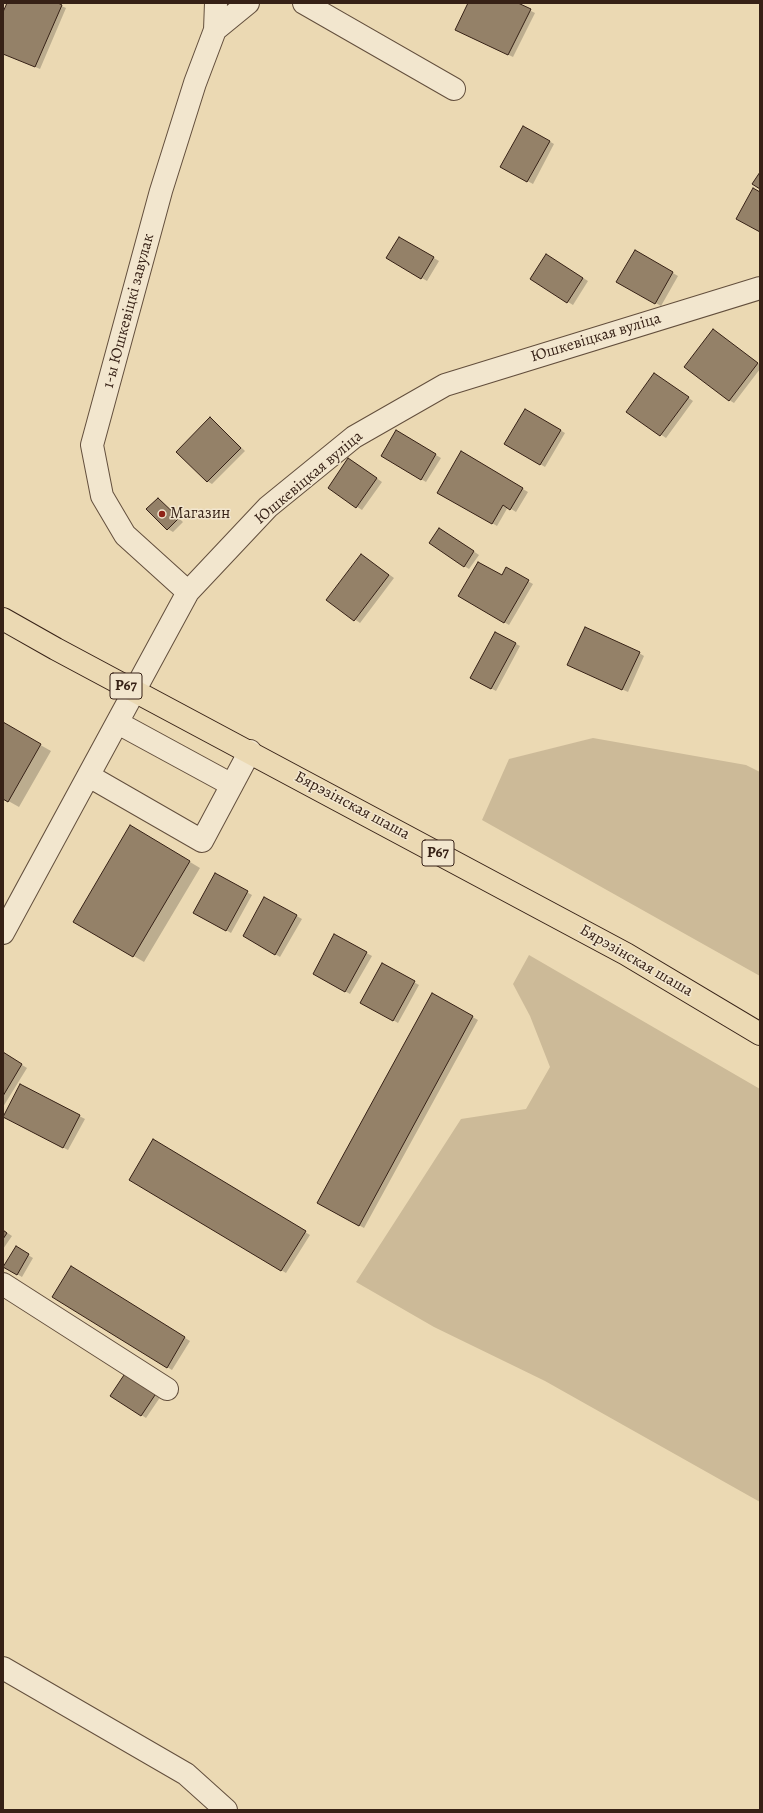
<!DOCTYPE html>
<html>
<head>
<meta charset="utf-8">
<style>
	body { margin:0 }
	#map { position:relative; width:763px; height:1813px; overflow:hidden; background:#ebd9b3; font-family:Alegreya,serif }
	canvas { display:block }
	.frame { position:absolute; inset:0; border:4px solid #362116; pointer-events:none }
</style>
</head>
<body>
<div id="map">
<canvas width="763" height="1813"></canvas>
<div class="frame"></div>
</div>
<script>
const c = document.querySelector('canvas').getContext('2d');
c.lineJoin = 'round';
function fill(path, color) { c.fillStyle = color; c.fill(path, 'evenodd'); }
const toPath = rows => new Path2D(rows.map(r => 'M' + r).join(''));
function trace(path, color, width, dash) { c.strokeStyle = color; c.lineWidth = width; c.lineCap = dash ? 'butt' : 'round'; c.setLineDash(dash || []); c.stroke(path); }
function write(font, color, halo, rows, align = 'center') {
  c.font = font + ' Alegreya,serif'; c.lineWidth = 3; c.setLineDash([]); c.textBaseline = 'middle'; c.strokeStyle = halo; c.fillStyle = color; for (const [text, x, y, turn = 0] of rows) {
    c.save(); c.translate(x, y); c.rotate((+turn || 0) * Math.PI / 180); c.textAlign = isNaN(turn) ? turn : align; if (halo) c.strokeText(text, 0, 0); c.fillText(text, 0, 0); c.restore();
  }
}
fill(toPath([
	[593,738,746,765,760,772,760,976,482,820,509,759],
	[529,955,760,1089,760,1502,545,1381,434,1327,356,1282,461,1119,526,1109,550,1067,530,1016,513,984]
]), '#ccba98');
fill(toPath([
	[8,3,55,3,66,8,40,69,3,53,3,15],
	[469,3,515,3,535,13,513,57,461,32],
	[524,127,554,144,533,184,502,167],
	[399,238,439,261,427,281,388,258],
	[635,251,678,276,661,306,618,282],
	[551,258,588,281,573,305,531,279],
	[718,333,760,365,760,369,734,403,729,400],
	[655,374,693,401,666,438,628,412],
	[526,410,565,433,545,467,505,443],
	[210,418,245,451,212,484,207,481],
	[397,432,441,458,426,482,382,456],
	[462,453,528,492,516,512,508,507,497,526,439,492],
	[354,462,382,482,362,510,329,488],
	[158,499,183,522,173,532,168,529],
	[445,532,479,555,469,569,464,566],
	[366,558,394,578,360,623,328,600],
	[506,569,533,584,509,625,459,596,502,577],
	[495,633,520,646,496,691,472,678],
	[639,653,644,656,628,692,573,667],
	[3,724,51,751,19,807,3,798],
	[130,826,200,868,144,962,74,921],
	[216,875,252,895,231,933,195,912],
	[265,898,302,919,280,957,244,936],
	[335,936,372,956,350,994,314,974],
	[383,965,419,985,398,1023,362,1002],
	[432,994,478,1020,364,1228,319,1203],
	[3,1053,27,1068,3,1107],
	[20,1085,85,1119,68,1150,8,1119],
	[154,1141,310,1235,286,1273,130,1180],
	[3,1230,12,1236,3,1249],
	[16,1248,33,1258,22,1277,5,1267],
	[71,1267,190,1341,172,1370,53,1296],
	[163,1393,146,1418,112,1396]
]), '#0003');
const building = toPath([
	[7,3,58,3,62,5,35,67,3,54,3,12,7,3],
	[468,3,518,3,531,9,508,55,455,30,468,3],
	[523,126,550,141,527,182,500,167,523,126],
	[760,172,760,189,752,184,760,172],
	[753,188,760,192,760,232,736,219,753,188],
	[399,237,434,257,421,279,386,258,399,237],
	[635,250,673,272,655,304,616,282,635,250],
	[546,254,583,278,567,303,530,279,546,254],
	[713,329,758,363,729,401,684,367,713,329],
	[654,373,689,397,660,436,626,412,654,373],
	[525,409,561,430,540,465,504,444,525,409],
	[210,417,241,448,207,482,176,452,210,417],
	[396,430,436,454,421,480,381,456,396,430],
	[461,451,523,488,510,510,503,505,492,524,437,493,461,451],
	[348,458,377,478,356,508,328,488,348,458],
	[158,498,179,518,167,530,146,509,158,498],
	[439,528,474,551,464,567,429,543,439,528],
	[361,554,389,575,354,621,326,600,361,554],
	[478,562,502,575,506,567,529,580,504,623,458,596,478,562],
	[585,627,640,652,622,690,567,665,585,627],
	[495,632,516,643,491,689,470,678,495,632],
	[3,722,41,744,8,802,3,799,3,722],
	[130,825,190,861,133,957,73,922,130,825],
	[215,873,248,891,226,931,193,913,215,873],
	[264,897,297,915,275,955,243,936,264,897],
	[334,934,367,952,345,992,313,974,334,934],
	[382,963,415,981,393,1021,360,1003,382,963],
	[432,993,473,1016,359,1226,317,1203,432,993],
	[3,1052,22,1064,3,1096,3,1052],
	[20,1084,80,1115,63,1148,3,1117,20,1084],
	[153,1139,306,1231,281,1271,129,1180,153,1139],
	[3,1230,7,1233,3,1239,3,1230],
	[16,1246,29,1254,17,1275,3,1267,16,1246],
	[71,1266,185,1337,167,1368,52,1297,71,1266],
	[128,1369,159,1389,141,1416,110,1396,128,1369]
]);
fill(building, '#948168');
trace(building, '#362116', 1);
const minor = toPath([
	[304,3,454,89],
	[215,30,248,3],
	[188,592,125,535,102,496,92,445,161,191,195,83,215,30,216,3],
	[118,723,232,785],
	[89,776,202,841,250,751],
	[3,933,188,592,268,507,354,437,445,385,760,288],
	[3,1284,167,1389],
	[3,1668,186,1774,226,1810]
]);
const major = toPath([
	[3,619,56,649,626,954,760,1034]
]);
trace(minor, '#634f3d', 24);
trace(major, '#362116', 24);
trace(minor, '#f2e6ce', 22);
trace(major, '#ebd9b3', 22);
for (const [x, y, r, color] of [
	[162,514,4,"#8f2418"]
]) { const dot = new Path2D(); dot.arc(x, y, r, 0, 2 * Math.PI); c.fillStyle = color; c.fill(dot); trace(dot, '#f2e6ce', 1.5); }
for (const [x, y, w] of [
	[126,686,32],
	[438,853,32]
]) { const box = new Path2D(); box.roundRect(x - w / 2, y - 13, w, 26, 3); c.fillStyle = '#f2e6ce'; c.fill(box); trace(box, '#362116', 1); }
write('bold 15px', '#362116', null, [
	["Р67",126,686],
	["Р67",438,853]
]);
write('16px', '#362116', '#f2e6ce', [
	["1-ы Юшкевіцкі завулак",129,311,-75],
	["Юшкевіцкая вуліца",596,338,-17],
	["Юшкевіцкая вуліца",309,478,-40],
	["Бярэзінская шаша",352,806,28],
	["Бярэзінская шаша",636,961,30]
]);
write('16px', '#362116', '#f2e6ce', [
	["Магазин",170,514]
], 'left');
</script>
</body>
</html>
